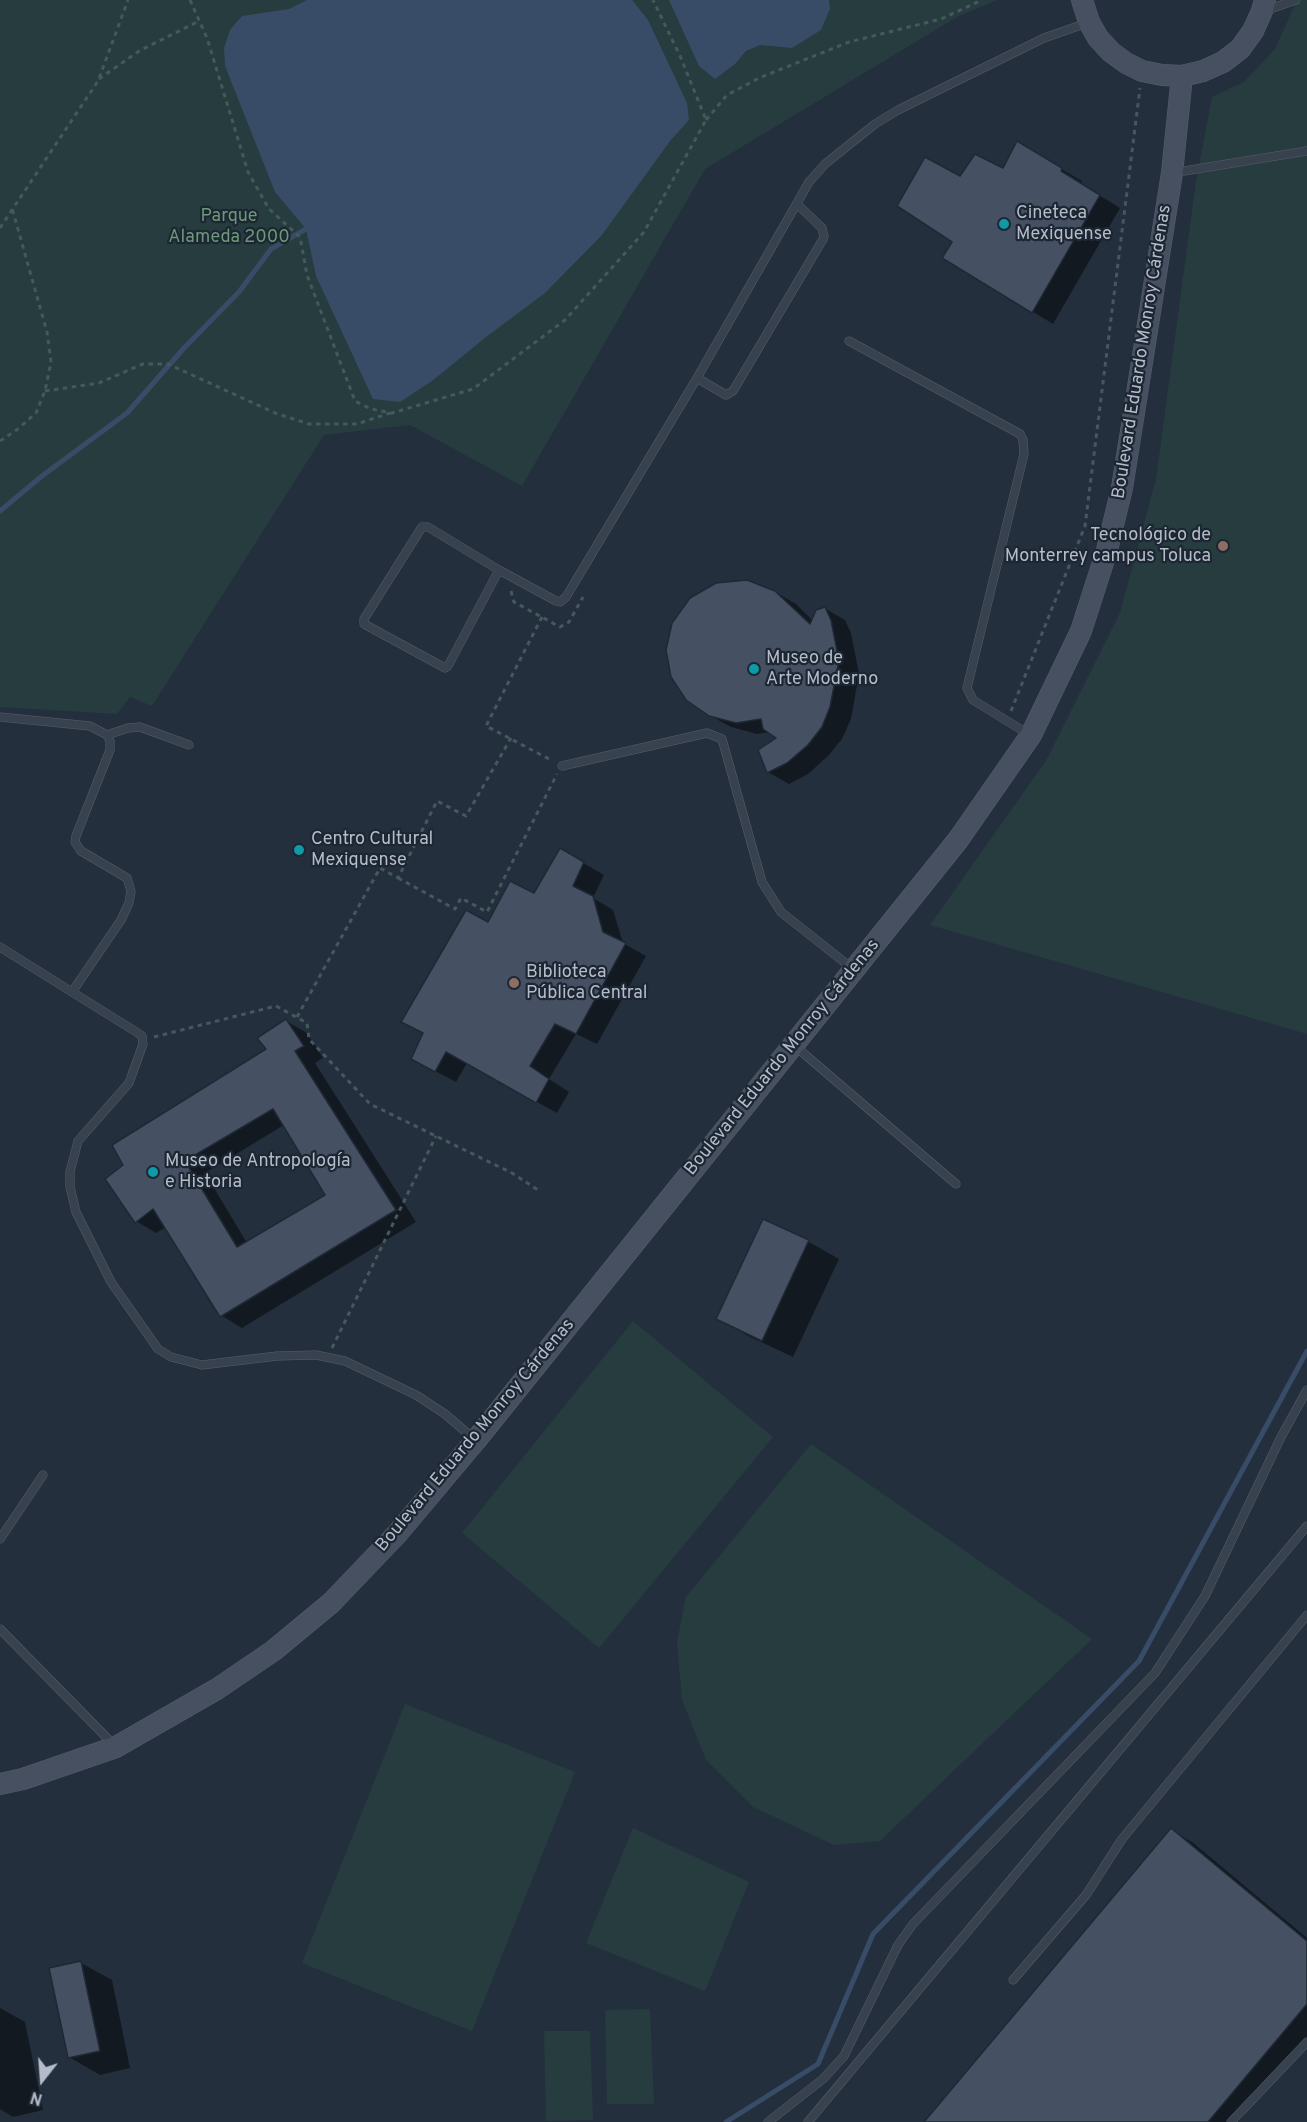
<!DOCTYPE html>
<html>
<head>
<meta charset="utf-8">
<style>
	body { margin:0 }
	#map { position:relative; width:1307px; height:2122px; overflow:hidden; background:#242f3e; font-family:Overpass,sans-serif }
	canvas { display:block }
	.north { position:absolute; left:12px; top:2050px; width:60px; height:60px; -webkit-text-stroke:4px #1d2633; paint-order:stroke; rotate:197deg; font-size:16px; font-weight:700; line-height:24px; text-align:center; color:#b4bcc9 }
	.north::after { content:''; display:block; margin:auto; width:21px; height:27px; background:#b4bcc9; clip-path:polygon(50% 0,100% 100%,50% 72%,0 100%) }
</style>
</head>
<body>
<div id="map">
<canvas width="1307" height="2122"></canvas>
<div class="north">N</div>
</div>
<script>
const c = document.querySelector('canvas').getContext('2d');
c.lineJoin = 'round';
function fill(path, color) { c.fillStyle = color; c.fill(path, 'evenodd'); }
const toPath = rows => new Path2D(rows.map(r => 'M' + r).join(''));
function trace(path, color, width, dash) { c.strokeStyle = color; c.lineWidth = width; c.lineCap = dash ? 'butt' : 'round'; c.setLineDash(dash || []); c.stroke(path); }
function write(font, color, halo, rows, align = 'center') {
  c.font = font + ' Overpass,sans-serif'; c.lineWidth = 4.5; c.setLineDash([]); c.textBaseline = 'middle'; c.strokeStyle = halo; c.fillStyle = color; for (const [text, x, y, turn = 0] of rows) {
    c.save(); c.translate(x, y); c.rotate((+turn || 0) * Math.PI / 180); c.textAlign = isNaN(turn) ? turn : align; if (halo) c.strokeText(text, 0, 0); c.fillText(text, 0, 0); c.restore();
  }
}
fill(toPath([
	[0,0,997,0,957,17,705,169,522,486,410,425,324,435,152,706,130,697,117,714,0,707],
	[1297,0,1307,0,1307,1034,930,925,1047,759,1120,613,1156,479,1196,181,1212,97,1244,82,1275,49],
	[633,1321,773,1437,599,1648,462,1533],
	[811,1444,1092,1639,880,1841,834,1845,753,1807,706,1760,682,1700,677,1642,686,1597],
	[405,1704,575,1772,472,2031,302,1963],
	[633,1828,749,1882,705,1991,586,1943],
	[650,2009,654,2104,607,2104,605,2010],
	[544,2031,590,2031,593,2120,546,2121]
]), '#263c3f');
fill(toPath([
	[307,0,632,0,648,20,687,103,689,120,670,141,602,235,545,293,486,337,432,381,400,402,373,399,316,276,306,229,275,192,225,66,224,48,230,30,242,16,289,9],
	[669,0,829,0,830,9,821,30,792,48,760,45,746,51,735,64,715,79,699,66]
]), '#394c67');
fill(toPath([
	[1017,143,1082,181,1081,184,1120,208,1053,324,944,258,954,242,961,178,1004,170],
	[775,592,796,604,813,621,824,608,845,620,851,633,859,674,851,719,842,739,828,756,808,774,789,784,768,772,778,738,769,732,757,734,731,727,709,715],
	[561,850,604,875,593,898,613,910,623,943,646,956,597,1044,576,1034,549,1079,569,1092,557,1113,467,1063,456,1082,433,1070,424,1034,403,1022,489,924,535,895],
	[286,1021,307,1033,323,1058,315,1063,416,1222,242,1328,222,1316,166,1227,156,1233,136,1221,268,1050],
	[284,1125,327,1195,247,1243,205,1173],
	[764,1221,809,1242,839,1259,793,1357,748,1336,718,1318],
	[1171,1830,1192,1842,1307,1938,1307,2040,1238,2122,926,2122],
	[81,1963,112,1980,130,2068,100,2075,69,2057],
	[0,2008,25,2022,43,2110,13,2117,0,2109]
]), '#0007');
trace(toPath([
	[0,511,42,476,127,413,185,347,239,292,271,249,306,229],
	[726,2122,818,2064,873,1934,1139,1661,1307,1351]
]), '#394c67', 5);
const building = toPath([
	[1017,141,1062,168,1061,171,1100,195,1032,313,942,258,952,242,897,206,925,157,960,176,975,154,1003,168,1017,141],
	[747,580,775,591,810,624,816,610,825,607,831,620,839,661,830,707,822,727,808,745,787,763,767,773,758,750,776,738,763,729,761,719,736,723,709,716,686,700,671,677,666,650,672,623,690,598,716,583,747,580],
	[560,848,584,862,573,886,593,896,603,932,626,943,576,1034,555,1024,530,1066,549,1079,536,1103,446,1052,435,1072,411,1059,423,1033,401,1022,466,910,488,922,510,881,534,893,560,848],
	[286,1019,304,1046,295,1051,396,1210,220,1317,153,1209,135,1223,105,1179,123,1165,112,1145,266,1049,257,1038,286,1019],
	[273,1109,325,1195,237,1247,185,1161,273,1109],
	[763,1219,809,1240,762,1341,716,1319,763,1219],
	[1171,1828,1307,1941,1307,2004,1208,2122,924,2122,1171,1828],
	[81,1961,100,2051,68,2058,49,1968,81,1961]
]);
fill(building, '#455162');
trace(building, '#1f2835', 1.5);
const lane = toPath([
	[1267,10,1296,0],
	[1172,173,1307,151],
	[849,341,1020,434,1023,440,1024,454,967,688,973,700,1030,735],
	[697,378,726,395,733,391,822,241,824,237,822,228,797,204],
	[422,527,428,527,499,570,448,666,445,668,364,624,364,619,422,527],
	[499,570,556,601,560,602,566,597,697,378,809,182,825,164,875,124,898,110,1044,38,1087,23],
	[0,717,90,726,107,735,110,741,110,750,76,836,75,842,81,851,127,878,131,891,129,903,121,920,72,992,138,1033,142,1036,143,1044,129,1083,78,1141,70,1172,70,1187,76,1212,111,1282,158,1349,171,1357,202,1365,277,1356,316,1355,345,1361,416,1395,445,1414,474,1439],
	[107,735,128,728,140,727,189,745],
	[562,766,707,733,722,739,762,882,781,912,853,969],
	[0,947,72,992],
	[795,1046,956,1184],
	[0,1539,43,1475],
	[0,1629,115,1746],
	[1013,1980,1086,1895,1122,1839,1307,1615],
	[768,2122,823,2079,844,2056,898,1945,913,1924,1155,1673,1205,1596,1281,1437,1307,1390],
	[808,2122,1307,1526],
	[1231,2122,1307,2042]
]);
const secondary = toPath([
	[1082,0,1089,22,1098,38,1111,52,1126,63,1142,71,1162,75,1182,76,1203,71,1223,62,1240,49,1253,31,1262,11,1265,0],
	[0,1784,23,1779,116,1747,217,1689,273,1651,331,1603,397,1534,476,1440,958,840,1031,735,1081,631,1107,550,1122,488,1172,173,1182,76]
]);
trace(lane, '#565f6c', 9);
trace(secondary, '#565f6c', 22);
trace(toPath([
	[190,0,207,38,248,172,269,209,300,237,307,275,355,401,371,409,392,413,473,389,565,320,644,232,706,120,681,58,653,0],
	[99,79,139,51,199,21],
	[706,120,727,95,759,78,849,42,941,19,982,0],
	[0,228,98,81,128,0],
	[45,391,99,383,143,364,168,364,275,413,309,424,357,424,390,413],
	[0,441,18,429,36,413,45,391,51,362,47,332,12,208],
	[511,591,514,602,560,627,569,622,583,597],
	[542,617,486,726,551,760],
	[1011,711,1085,526,1140,88],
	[398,878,455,909,461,898,487,912,557,774],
	[297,1017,380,868,398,878,437,801,466,816,511,738],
	[154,1037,276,1006,307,1023,309,1039,370,1104,512,1173,541,1192],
	[332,1348,436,1136]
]), '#44595c', 3, [4.5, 4.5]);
trace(lane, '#38414e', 8);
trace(secondary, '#465061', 21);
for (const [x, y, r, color] of [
	[1004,224,6,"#0f9aa8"],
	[1223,546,6,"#8d6e63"],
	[754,669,6,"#0f9aa8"],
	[299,850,6,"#0f9aa8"],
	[514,983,6,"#8d6e63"],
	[153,1172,6,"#0f9aa8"]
]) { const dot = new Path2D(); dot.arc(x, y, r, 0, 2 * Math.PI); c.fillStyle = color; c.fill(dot); trace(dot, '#1d2633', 2); }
write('18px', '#b4bcc9', '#1d2633', [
	["Cineteca",1016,214],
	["Mexiquense",1016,235],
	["Tecnológico de",1211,536,"right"],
	["Monterrey campus Toluca",1211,557,"right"],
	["Museo de",766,659],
	["Arte Moderno",766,680],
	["Centro Cultural",311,840],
	["Mexiquense",311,861],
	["Biblioteca",526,973],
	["Pública Central",526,994],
	["Museo de Antropología",165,1162],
	["e Historia",165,1183]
], 'left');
write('18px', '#6b9a76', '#1d2633', [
	["Parque",229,217],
	["Alameda 2000",229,238]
]);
write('18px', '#b4bcc9', '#1d2633', [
	["Boulevard Eduardo Monroy Cárdenas",1143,352,-81],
	["Boulevard Eduardo Monroy Cárdenas",783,1058,-51],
	["Boulevard Eduardo Monroy Cárdenas",476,1436,-50]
]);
</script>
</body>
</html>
